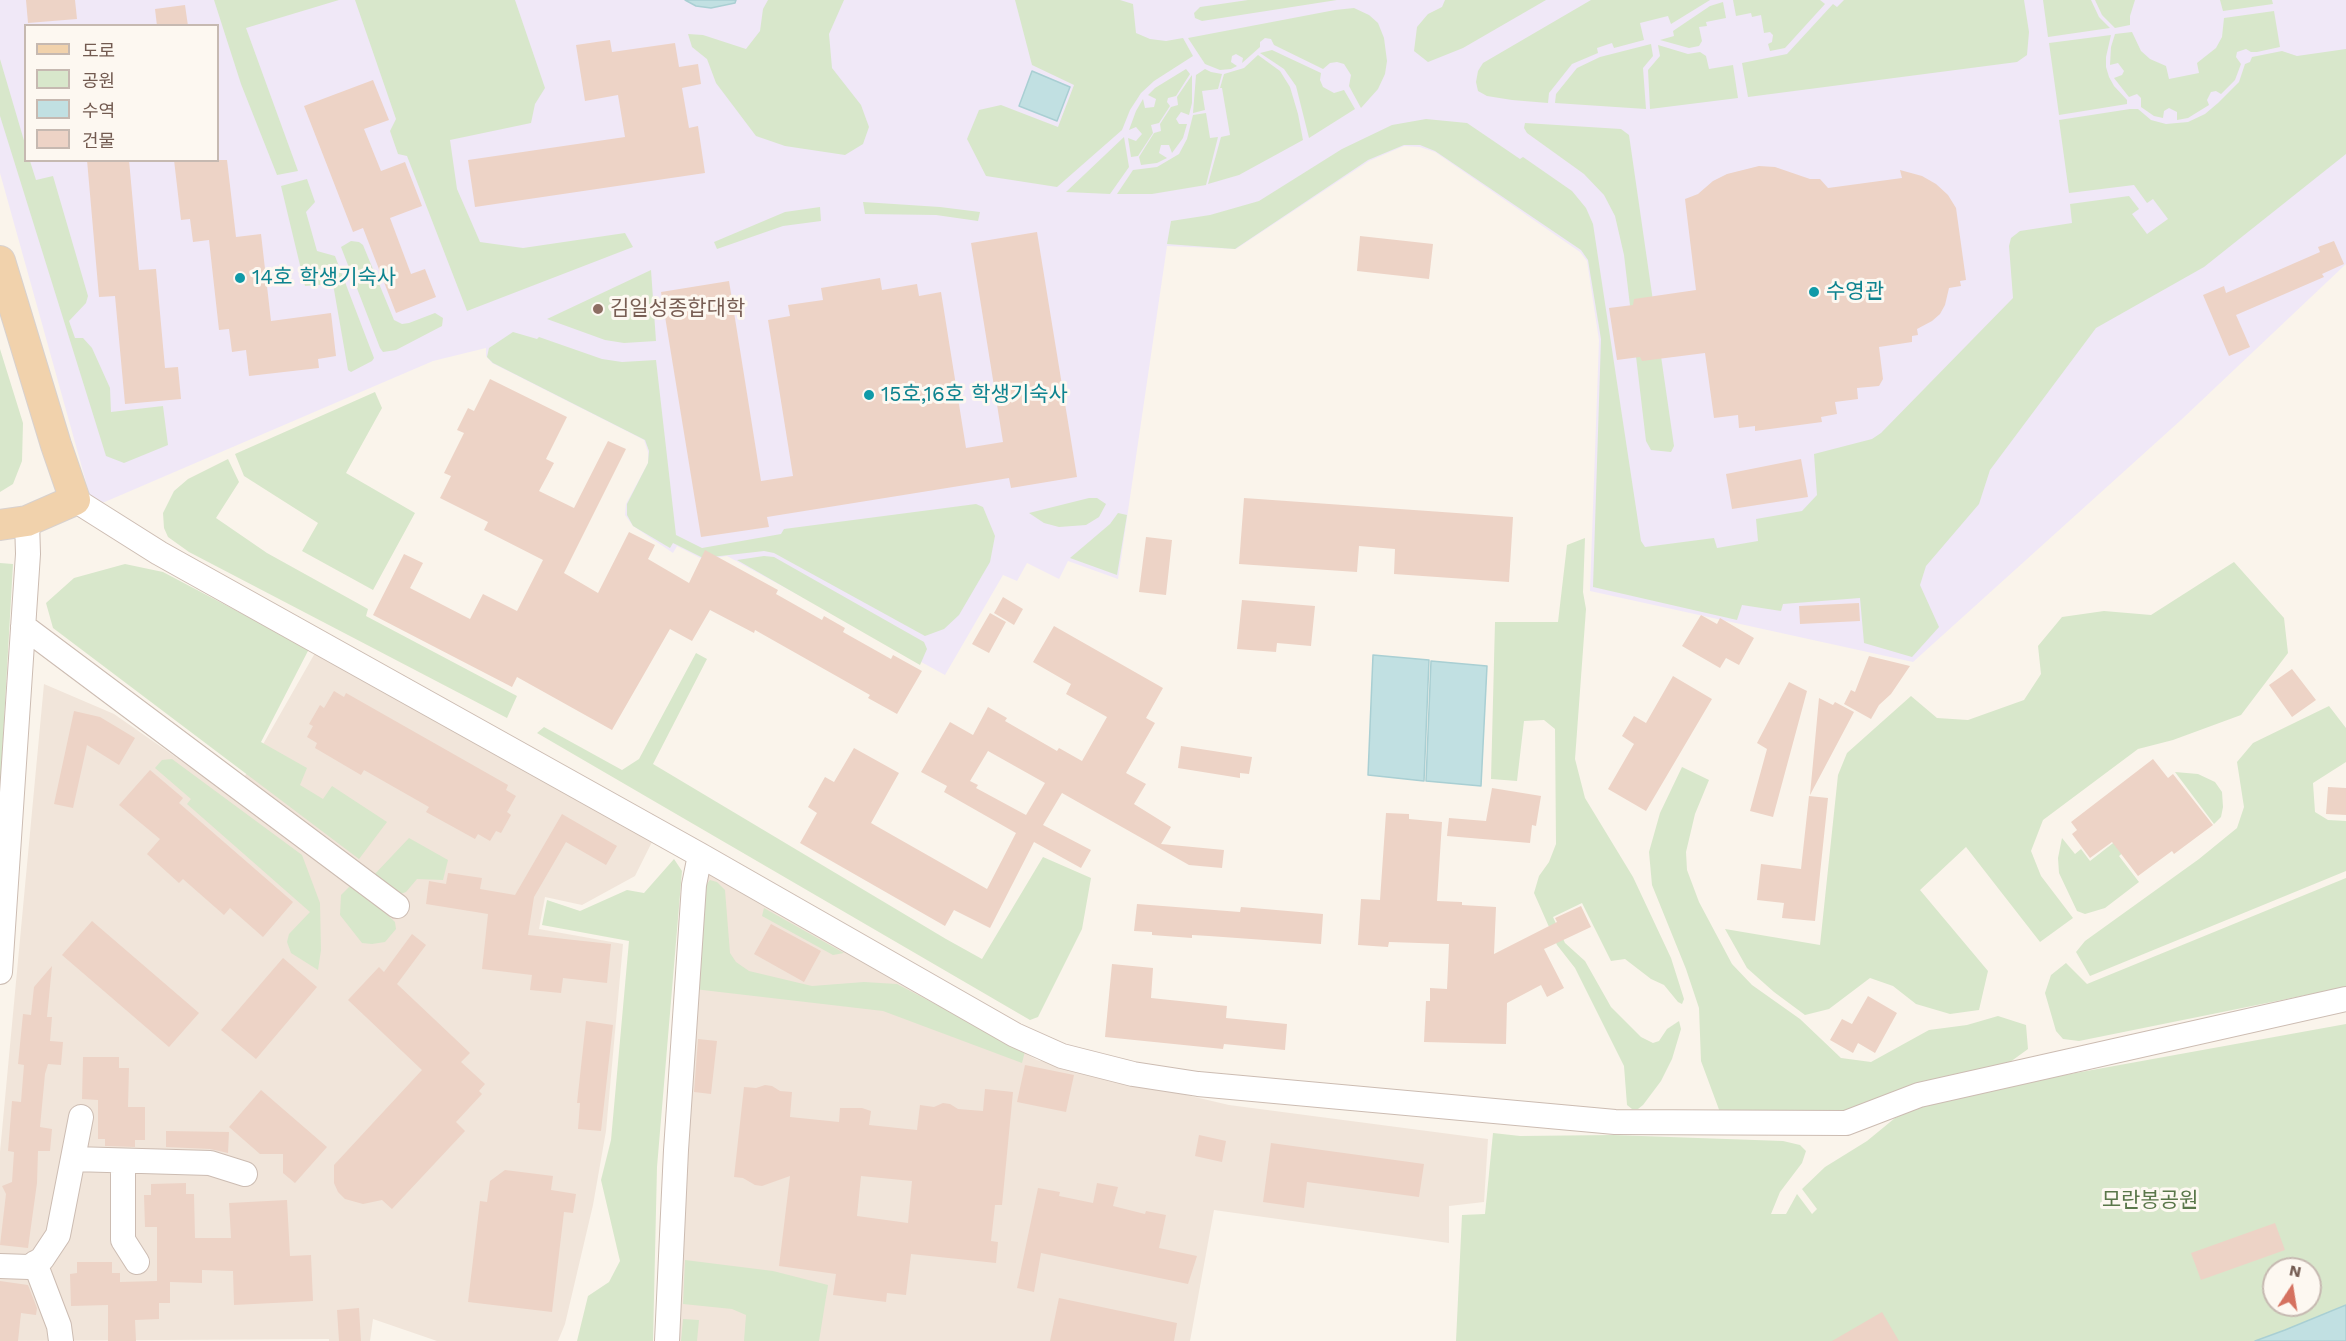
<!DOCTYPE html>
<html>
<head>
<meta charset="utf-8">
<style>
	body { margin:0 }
	#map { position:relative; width:2346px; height:1341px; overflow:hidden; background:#faf4eb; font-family:"Work Sans","Noto Sans KR",sans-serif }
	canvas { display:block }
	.legend { position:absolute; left:24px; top:24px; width:195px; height:138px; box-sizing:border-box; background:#fdf8f1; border:2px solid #c6b9b1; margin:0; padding:8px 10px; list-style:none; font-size:18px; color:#735b51 }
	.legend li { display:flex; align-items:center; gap:12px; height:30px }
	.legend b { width:30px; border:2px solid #c6b9b1 }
	.north { position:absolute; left:2262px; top:1257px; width:60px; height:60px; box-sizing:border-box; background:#fdf8f1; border:2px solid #c6b9b1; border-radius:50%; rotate:12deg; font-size:16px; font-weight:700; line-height:24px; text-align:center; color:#735b51 }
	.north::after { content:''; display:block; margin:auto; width:21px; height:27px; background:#d57260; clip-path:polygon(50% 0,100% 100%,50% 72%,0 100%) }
</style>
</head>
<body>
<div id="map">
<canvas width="2346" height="1341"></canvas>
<ul class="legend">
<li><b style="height:8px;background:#f1d2ac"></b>도로</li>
<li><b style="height:16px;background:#d8e7cb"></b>공원</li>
<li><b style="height:16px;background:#c1e0e2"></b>수역</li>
<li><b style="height:16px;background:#edd3c6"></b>건물</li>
</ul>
<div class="north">N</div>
</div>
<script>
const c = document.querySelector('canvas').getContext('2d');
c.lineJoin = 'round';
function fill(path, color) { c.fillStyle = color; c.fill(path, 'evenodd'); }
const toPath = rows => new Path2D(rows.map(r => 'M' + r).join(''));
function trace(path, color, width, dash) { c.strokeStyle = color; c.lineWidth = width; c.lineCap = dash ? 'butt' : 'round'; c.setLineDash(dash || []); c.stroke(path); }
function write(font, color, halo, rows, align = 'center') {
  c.font = font + ' "Work Sans","Noto Sans KR",sans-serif'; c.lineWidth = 6; c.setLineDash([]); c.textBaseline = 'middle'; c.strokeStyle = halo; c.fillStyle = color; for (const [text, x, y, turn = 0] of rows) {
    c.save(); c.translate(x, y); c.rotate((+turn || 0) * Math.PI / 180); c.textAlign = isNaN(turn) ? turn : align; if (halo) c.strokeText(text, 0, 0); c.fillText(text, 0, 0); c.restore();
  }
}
fill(toPath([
	[315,653,653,840,635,876,582,905,545,897,539,929,623,944,606,1131,593,1205,565,1324,558,1341,437,1341,373,1319,370,1341,329,1341,329,1339,0,1341,0,1152,44,684,114,714,233,797],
	[710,873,1037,1060,1229,1105,1488,1139,1484,1202,1449,1206,1449,1243,1214,1210,1190,1341,676,1341,703,885]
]), '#f1e5da');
fill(toPath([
	[0,0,2346,0,2346,264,2181,420,1913,662,1590,591,1599,340,1587,261,1580,252,1435,152,1420,147,1404,146,1369,161,1236,249,1167,246,1118,579,1068,561,1059,579,1027,563,1017,581,1003,575,945,675,727,556,704,560,677,546,673,553,633,526,625,515,626,504,648,463,648,452,644,440,492,363,486,356,486,348,433,361,93,507,0,173],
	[26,26,218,26,218,160,26,160]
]), '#f0e8f7');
fill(toPath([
	[214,0,339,0,246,28,298,171,277,175,241,84],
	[355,0,515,0,545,88,535,104,531,123,450,140,457,189,480,242,523,248,625,233,633,247,467,311,407,156,398,154,390,131,396,119],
	[768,0,844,0,829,34,832,68,861,105,869,127,863,144,845,155,785,146,756,136,716,83,707,59,692,47,688,34,703,35,746,49,760,31,763,9],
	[1015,0,1120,0,1133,4,1136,33,1150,39,1166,41,1183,38,1193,56,1154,81,1141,93,1130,110,1122,130,1057,187,986,176,967,139,979,110,1001,105,1058,127,1074,85,1032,65],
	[1248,0,1337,0,1202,21,1195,18,1194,13,1200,7],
	[1445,0,1546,0,1463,48,1428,62,1414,51,1417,27,1428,14,1442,7],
	[1591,0,1710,0,1671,24,1668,16,1640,23,1644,40,1614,48,1612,43,1597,48,1598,53,1572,64,1549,93,1548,103,1512,100,1487,96,1478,91,1476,82,1478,71,1483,63],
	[1733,0,1820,0,1825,4,1785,48,1770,51,1768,44,1772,42,1773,35,1770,32,1764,33,1761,15,1752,17,1751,13,1736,16],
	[1844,0,2024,0,2029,32,2027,55,2017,62,1748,97,1742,63,1787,54,1833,4,1837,7],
	[2043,0,2091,0,2099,17,2110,28,2048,37],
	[2095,0,2135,0,2130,16,2130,25,2115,28,2102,15],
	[2220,0,2272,0,2273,4,2223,11],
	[1723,2,1726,18,1706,22,1707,26,1699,27,1702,41,1699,46,1689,48,1660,40,1674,36,1673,31,1710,6],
	[1354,8,1369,15,1378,23,1384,38,1387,61,1385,74,1378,89,1361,108,1349,86,1351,75,1344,64,1337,62,1330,63,1323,69,1274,45,1271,39,1265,38,1260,42,1260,47,1242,63,1243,58,1236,54,1232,56,1231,62,1237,66,1231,69,1220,70,1205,64,1188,38,1335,10],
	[2274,11,2280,47,2257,52,2251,52,2246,49,2237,52,2236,57,2241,64,2235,80,2221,94,2216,91,2211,92,2207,100,2209,105,2188,118,2177,120,2177,112,2169,108,2164,111,2163,118,2154,116,2141,107,2141,98,2137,94,2129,97,2114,78,2122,75,2124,71,2118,63,2110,65,2111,47,2115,34,2132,32,2141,51,2150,59,2166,66,2169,79,2199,73,2197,63,2216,48,2222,37,2224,18],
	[2111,35,2106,57,2106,67,2109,77,2114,86,2127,100,2127,104,2059,115,2049,43],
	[1651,44,1653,56,1643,68,1646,109,1555,103,1556,94,1577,68,1600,57],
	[1658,45,1688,54,1700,52,1706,56,1709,69,1733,65,1738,98,1650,109,1648,70,1660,56],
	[2346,49,2346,154,2204,267,2096,328,1990,470,1979,504,1926,566,1920,585,1939,627,1912,657,1864,643,1860,598,1783,604,1781,611,1742,605,1737,620,1593,587,1601,339,1588,260,1581,250,1435,151,1420,145,1404,145,1368,160,1235,249,1167,244,1171,221,1210,215,1259,201,1342,149,1392,125,1426,119,1467,123,1520,159,1523,157,1572,191,1586,208,1593,224,1641,541,1645,547,1714,538,1717,548,1758,541,1756,519,1802,511,1817,495,1814,454,1872,439,1881,433,2013,298,2009,246,2011,238,2020,231,2072,223,2070,204,2129,196,2139,209,2132,214,2147,234,2168,219,2153,199,2147,203,2134,185,2069,193,2059,120,2130,109,2138,109,2151,120,2166,124,2188,122,2205,114,2218,103,2239,82,2245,64,2250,62,2252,57,2282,51,2297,56],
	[1272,50,1321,73,1320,80,1323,87,1334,93,1344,90,1355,109,1309,138,1296,86,1284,69,1260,53],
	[1258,55,1280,71,1290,87,1298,114,1303,140,1239,175,1208,184,1221,137,1230,135,1222,88,1220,88,1224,74,1244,68],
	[0,59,25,144,26,160,30,161,36,180,53,176,88,296,86,303,69,321,75,338,83,338,92,348,110,388,111,412,163,406,168,445,124,463,106,456,0,116],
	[1186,69,1190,74,1176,96,1168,98,1167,102,1170,106,1159,123,1151,125,1153,133,1138,156,1131,157,1128,138,1136,141,1142,134,1136,127,1129,130,1136,111,1143,99,1145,108,1154,107,1156,99,1148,95,1155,88],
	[1205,69,1211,72,1222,74,1218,89,1202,91,1205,110,1193,113,1196,75],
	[1192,75,1192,103,1189,115,1181,112,1176,119,1179,124,1187,124,1183,138,1172,153,1169,145,1161,145,1159,153,1167,158,1157,163,1141,165,1139,157,1154,133,1161,131,1160,124,1171,107,1178,105,1177,97],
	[1206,113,1210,138,1218,137,1206,185,1152,194,1117,194,1133,170,1157,167,1179,154,1187,139,1193,115],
	[1525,123,1621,129,1629,135,1674,446,1671,452,1651,450,1646,441,1624,255,1615,216,1604,195,1584,174,1527,133,1524,128],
	[1124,137,1129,167,1110,194,1066,192],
	[307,179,315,202,306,212,317,251,335,256,374,358,372,361,351,372,348,370,333,284,305,286,281,186],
	[863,202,940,207,980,212,978,221,936,215,865,214],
	[820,207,821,221,783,226,717,249,714,242,785,212],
	[351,241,359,242,363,245,394,320,402,324,409,323,435,313,443,318,442,326,396,350,383,352,380,348,341,247],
	[651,270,656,341,624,343,605,340,547,319],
	[513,332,537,339,539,337,602,359,622,362,656,360,676,535,702,548,781,534,784,529,976,504,983,507,995,536,990,562,959,615,944,629,925,636,774,553,764,551,703,558,673,543,670,548,633,526,627,515,627,504,648,463,649,451,645,440,493,363,487,357,489,348],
	[0,349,23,423,22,461,13,484,0,492],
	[375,392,382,408,346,473,415,513,373,590,302,551,318,523,244,476,235,454],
	[228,459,239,482,216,518,267,553,368,609,366,616,517,696,507,718,189,552,168,537,164,528,163,513,174,491,188,479],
	[1089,498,1097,498,1106,504,1099,517,1086,525,1059,527,1044,523,1029,513],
	[1118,513,1127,515,1117,575,1070,558,1110,524],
	[1585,538,1583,592,1586,609,1575,759,1585,798,1633,877,1671,958,1684,999,1682,1004,1678,1002,1664,985,1651,979,1625,959,1611,961,1582,903,1553,917,1565,943,1585,961,1611,1007,1641,1037,1653,1043,1659,1041,1667,1029,1679,1021,1681,1029,1672,1059,1661,1081,1643,1105,1638,1109,1632,1109,1627,1105,1624,1066,1575,968,1557,945,1534,893,1539,876,1549,862,1556,844,1555,729,1544,720,1524,721,1517,781,1491,779,1495,622,1558,622,1567,545],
	[764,556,774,557,924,642,927,649,920,665,737,560],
	[2234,562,2284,618,2288,653,2241,715,2173,740,2138,749,2043,820,2031,851,2041,876,2073,918,2040,942,1966,847,1920,890,1988,971,1979,1010,1950,1014,1916,1004,1893,986,1870,978,1829,1009,1805,1015,1774,992,1747,968,1725,929,1820,945,1838,775,1847,753,1911,696,1937,718,1968,720,2024,700,2041,674,2038,646,2062,617,2104,611,2151,615],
	[0,563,13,564,0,791],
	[125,564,163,572,309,649,261,742,307,768,300,785,323,799,332,786,387,822,359,859,53,628,46,603,74,578],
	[696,653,707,659,653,764,946,939,982,959,1043,857,1091,878,1082,929,1038,1017,1030,1020,537,733,544,727,622,770,639,759],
	[2329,706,2346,728,2346,762,2313,783,2315,812,2328,820,2346,821,2346,871,2090,976,2076,952,2085,941,2199,859,2237,828,2244,807,2237,762,2253,743],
	[172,759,302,855,320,903,321,950,318,970,291,953,287,942,289,934,310,912,187,804,191,799,155,768,162,760],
	[1682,767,1709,780,1695,814,1686,852,1687,870,1699,902,1732,964,1752,985,1800,1019,1841,1058,1871,1062,1929,1030,1967,1025,1998,1016,2026,1025,2028,1049,2006,1065,1846,1111,1721,1115,1701,1061,1699,1008,1686,969,1652,885,1649,852,1660,813],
	[2175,772,2198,774,2215,782,2222,792,2223,807,2221,817,2214,824],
	[409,838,448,860,443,880,417,879,406,892,398,895,374,875],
	[2062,838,2075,854,2081,849,2090,861,2117,840,2125,851,2119,856,2139,882,2105,908,2085,914,2077,911,2059,873,2058,858],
	[674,859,682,871,657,1167,653,1341,577,1341,588,1296,609,1282,620,1261,601,1180,611,1140,629,941,542,925,547,900,580,911,627,890,644,893],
	[2346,878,2346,987,2079,1041,2063,1039,2056,1031,2045,993,2051,975,2066,963,2087,984],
	[710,880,717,882,725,890,730,953,736,962,749,971,812,986,864,982,897,984,1025,1051,1022,1063,883,1011,694,989,706,885],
	[351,885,366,895,395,922,396,929,385,942,372,944,362,943,340,915,341,895],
	[764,908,844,953,833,955,762,916],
	[2346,1024,2346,1305,2285,1330,2255,1341,1456,1341,1462,1215,1485,1214,1493,1133,1520,1136,1613,1135,1783,1141,1800,1145,1806,1151,1802,1163,1780,1192,1771,1214,1786,1214,1797,1194,1812,1214,1817,1209,1802,1189,1825,1167,1867,1141,1895,1118,1932,1099],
	[2274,1269,2310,1269,2310,1305,2274,1305],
	[685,1260,773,1271,828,1285,819,1341,744,1341,746,1315,732,1309,683,1304],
	[683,1319,699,1320,697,1341,681,1341]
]), '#d8e7cb');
const water = toPath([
	[685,0,736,0,735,3,711,8,696,6,685,0],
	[1032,71,1070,87,1057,121,1019,106,1032,71],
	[1373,655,1429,660,1424,781,1368,775,1373,655],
	[1431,661,1487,666,1481,786,1426,781,1431,661],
	[2346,1305,2346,1341,2255,1341,2285,1330,2346,1305]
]);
fill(water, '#c1e0e2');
trace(water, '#a9cfd3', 1.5);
fill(toPath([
	[26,0,75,0,77,19,28,23],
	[185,5,188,26,157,26,155,9],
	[610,40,612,52,675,43,679,67,698,64,701,84,682,88,689,128,698,126,705,173,475,207,468,160,625,137,618,95,585,101,576,45],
	[373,80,389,120,364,129,381,171,405,162,422,206,390,218,411,274,425,269,436,297,396,313,363,228,353,232,304,106],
	[87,160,129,160,139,270,156,269,165,368,178,367,181,399,125,404,115,296,99,297],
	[174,160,227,160,236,237,261,234,271,321,331,313,336,356,318,359,319,368,249,376,246,350,232,352,229,329,219,330,209,240,193,242,190,219,181,220],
	[1759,166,1775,167,1810,179,1820,179,1828,188,1902,178,1900,170,1922,176,1936,184,1948,195,1956,208,1966,280,1960,281,1961,286,1949,288,1945,305,1940,314,1932,321,1917,329,1918,335,1912,336,1912,342,1879,347,1883,379,1879,386,1857,388,1858,399,1835,402,1837,414,1821,417,1822,422,1755,431,1755,426,1739,428,1738,415,1714,418,1705,353,1642,361,1640,357,1617,360,1609,308,1633,305,1634,299,1696,290,1685,199,1698,194,1713,181,1727,174],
	[1037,232,1077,477,1011,488,1009,478,767,517,769,527,701,537,661,292,729,281,761,481,793,476,768,320,790,316,788,305,823,300,821,288,880,278,882,290,917,284,919,296,941,292,966,448,1003,442,971,243],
	[1360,236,1433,244,1429,279,1357,271],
	[2334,241,2344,264,2322,274,2324,277,2236,315,2250,347,2229,356,2203,295,2224,286,2226,293,2320,252,2318,247],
	[490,379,567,417,546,459,554,463,539,491,574,508,608,441,626,449,564,573,598,593,629,532,655,545,648,559,689,583,705,550,778,590,776,594,822,620,824,616,845,628,843,632,891,659,893,655,922,671,897,714,868,698,870,695,755,630,754,633,710,610,692,641,670,629,612,730,517,677,512,687,373,615,404,554,423,563,410,588,470,619,483,594,517,611,543,560,484,530,488,522,440,498,451,476,444,473,464,433,457,430,468,408,474,411],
	[1801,459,1808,497,1732,509,1726,474],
	[1244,498,1513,517,1509,582,1394,574,1395,549,1359,546,1357,572,1239,564],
	[1146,537,1172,540,1166,595,1139,592],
	[1003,597,1023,609,1014,625,994,613],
	[1242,600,1315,606,1311,646,1277,643,1276,652,1237,649],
	[1859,603,1860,621,1800,624,1799,606],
	[990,613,1006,622,989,653,972,644],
	[1701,615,1717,624,1720,618,1754,638,1739,665,1726,658,1720,668,1682,646],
	[1054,626,1163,688,1146,718,1155,723,1126,773,1146,784,1134,804,1171,827,1161,844,1224,850,1222,868,1189,865,1062,793,1043,825,1091,850,1081,868,1034,842,990,928,954,910,945,926,800,843,817,813,808,807,825,777,834,782,854,748,899,773,871,823,987,889,1016,833,944,792,947,786,921,772,950,722,973,735,988,707,1007,718,1005,721,1057,751,1059,748,1082,761,1107,717,1066,694,1071,684,1033,662],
	[988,751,1045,783,1026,815,976,788,978,785,970,781],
	[1869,656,1910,666,1891,694,1879,705,1871,719,1844,704,1851,690,1855,692],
	[2292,669,2316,700,2292,717,2269,685],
	[1673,676,1712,699,1646,811,1608,789,1634,744,1622,736,1634,716,1646,723],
	[1789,682,1807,691,1773,817,1750,811,1767,749,1757,743],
	[334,691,344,697,346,693,508,785,506,790,516,796,507,812,511,815,501,833,496,831,490,841,478,834,475,839,426,812,429,807,364,770,361,775,315,748,317,743,307,737,313,726,309,724,320,705,324,708],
	[1819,698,1833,705,1835,702,1854,712,1810,795],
	[74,711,100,717,135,738,119,765,87,745,73,808,54,804],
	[1181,746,1252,757,1249,774,1240,773,1240,778,1178,768],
	[2153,759,2168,778,2173,774,2213,825,2174,854,2172,851,2138,876,2112,842,2090,858,2072,834,2077,830,2071,822],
	[150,770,183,798,179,803,293,902,263,937,230,908,224,915,183,879,179,883,147,854,160,839,119,805],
	[2328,787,2346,788,2346,815,2326,814],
	[1492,788,1541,796,1536,826,1532,825,1530,843,1447,836,1449,818,1486,821],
	[1809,796,1828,798,1815,921,1782,918,1784,903,1757,900,1761,864,1801,869],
	[1386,813,1409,814,1409,819,1442,822,1437,901,1462,902,1462,905,1496,907,1494,954,1557,922,1555,918,1581,906,1591,927,1544,949,1564,988,1547,997,1541,985,1507,1003,1506,1044,1424,1042,1426,1001,1430,1001,1430,988,1447,989,1449,944,1389,942,1388,947,1358,945,1361,899,1380,900],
	[562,814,617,846,606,865,566,842,534,897,528,935,611,944,607,983,563,978,561,993,530,990,532,975,482,969,488,914,426,904,429,881,446,884,448,873,482,878,480,889,515,895],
	[1137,904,1240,912,1241,907,1323,914,1321,944,1209,936,1192,935,1192,938,1152,935,1152,932,1134,931],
	[92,921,199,1013,169,1047,62,955],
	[771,924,821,951,804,982,754,954],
	[412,934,426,945,397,984,470,1053,461,1062,485,1084,479,1091,482,1094,456,1122,465,1131,392,1209,382,1200,363,1204,345,1199,338,1192,334,1183,334,1165,422,1070,348,1000,379,967,384,972],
	[283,958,317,987,256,1059,221,1030],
	[1112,964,1153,968,1151,998,1227,1006,1226,1018,1287,1024,1285,1050,1224,1044,1223,1049,1105,1037],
	[52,966,47,1017,52,1017,50,1041,63,1042,61,1065,48,1064,45,1074,40,1127,52,1129,50,1151,38,1151,37,1183,28,1248,0,1245,6,1194,2,1186,12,1182,14,1152,8,1151,12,1101,21,1102,24,1065,18,1064,23,1014,31,1015,34,987],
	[1868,996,1897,1013,1875,1053,1858,1043,1853,1053,1830,1040,1842,1019,1852,1024],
	[586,1021,613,1025,601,1131,578,1129,580,1103,577,1103],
	[698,1039,717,1041,711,1094,694,1092],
	[83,1057,119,1057,119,1068,129,1068,128,1107,145,1107,145,1140,135,1140,135,1147,105,1146,105,1139,98,1139,98,1100,82,1099],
	[1025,1065,1074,1075,1066,1112,1017,1102],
	[765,1085,772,1086,780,1091,792,1092,790,1117,839,1122,840,1108,862,1108,871,1111,869,1125,917,1130,920,1105,934,1107,943,1103,950,1104,958,1109,983,1111,985,1089,1013,1092,1002,1205,995,1205,991,1241,998,1242,996,1263,911,1254,906,1295,887,1293,886,1302,833,1295,836,1274,779,1266,790,1176,762,1186,755,1185,743,1178,734,1177,744,1087,756,1088],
	[861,1176,912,1181,908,1223,857,1216],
	[261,1090,327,1147,295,1183,283,1173,283,1154,260,1154,229,1127],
	[166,1131,229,1132,228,1153,210,1149,166,1147],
	[1199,1135,1226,1141,1222,1162,1195,1156],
	[1271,1143,1424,1164,1419,1197,1307,1182,1304,1208,1263,1202],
	[505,1170,553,1176,551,1190,576,1194,573,1213,564,1212,552,1312,468,1302,480,1201,487,1202,490,1181],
	[186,1183,186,1194,194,1194,195,1238,231,1238,229,1203,287,1200,290,1256,311,1255,313,1301,234,1305,233,1271,202,1270,202,1283,170,1282,170,1303,159,1303,159,1319,135,1320,136,1341,108,1341,108,1305,71,1306,70,1274,77,1273,77,1262,112,1262,112,1273,120,1273,120,1282,157,1281,157,1227,145,1227,144,1195,151,1195,151,1184],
	[1097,1183,1118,1187,1113,1206,1145,1214,1146,1211,1166,1215,1159,1248,1197,1256,1188,1284,1041,1253,1034,1292,1017,1288,1038,1188,1060,1192,1059,1196,1093,1203],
	[2275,1223,2285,1250,2201,1280,2191,1253],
	[0,1281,28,1285,37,1308,36,1315,21,1313,18,1341,0,1341],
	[1059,1298,1177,1323,1174,1341,1050,1341],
	[359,1308,361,1341,339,1341,337,1310],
	[1882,1312,1899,1341,1832,1341]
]), '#edd3c6');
const minor = toPath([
	[75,500,159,553,700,855,1015,1035,1062,1056,1133,1074,1198,1084,1615,1122,1846,1123,1919,1095,2346,999],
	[23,626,397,906],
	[0,972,28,554,27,521],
	[73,1159,210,1163,245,1174],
	[123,1161,123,1240,137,1262],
	[35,1263,59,1326,61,1341],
	[0,1266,29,1267,42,1259,58,1235,81,1117],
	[667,1341,676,1150,694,885,700,855]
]);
const major = toPath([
	[0,261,56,445,75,500,27,521,0,525]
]);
trace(minor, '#ccbcb2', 26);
trace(major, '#d8d1ce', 32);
trace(minor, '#fff', 24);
trace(major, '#f1d2ac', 30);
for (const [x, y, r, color] of [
	[240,278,6,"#0f9aa8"],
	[1814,292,6,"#0f9aa8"],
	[598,309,6,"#8d6e63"],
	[869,395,6,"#0f9aa8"]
]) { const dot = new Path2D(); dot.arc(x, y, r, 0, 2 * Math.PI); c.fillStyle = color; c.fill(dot); trace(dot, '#fdf8f1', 2); }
write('21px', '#0d838f', '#fdf8f1', [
	["14호 학생기숙사",252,278],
	["수영관",1826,292],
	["15호,16호 학생기숙사",881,395]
], 'left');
write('21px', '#785e54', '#fdf8f1', [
	["김일성종합대학",610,309]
], 'left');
write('21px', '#5a774a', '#fdf8f1', [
	["모란봉공원",2150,1201]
]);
</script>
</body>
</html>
